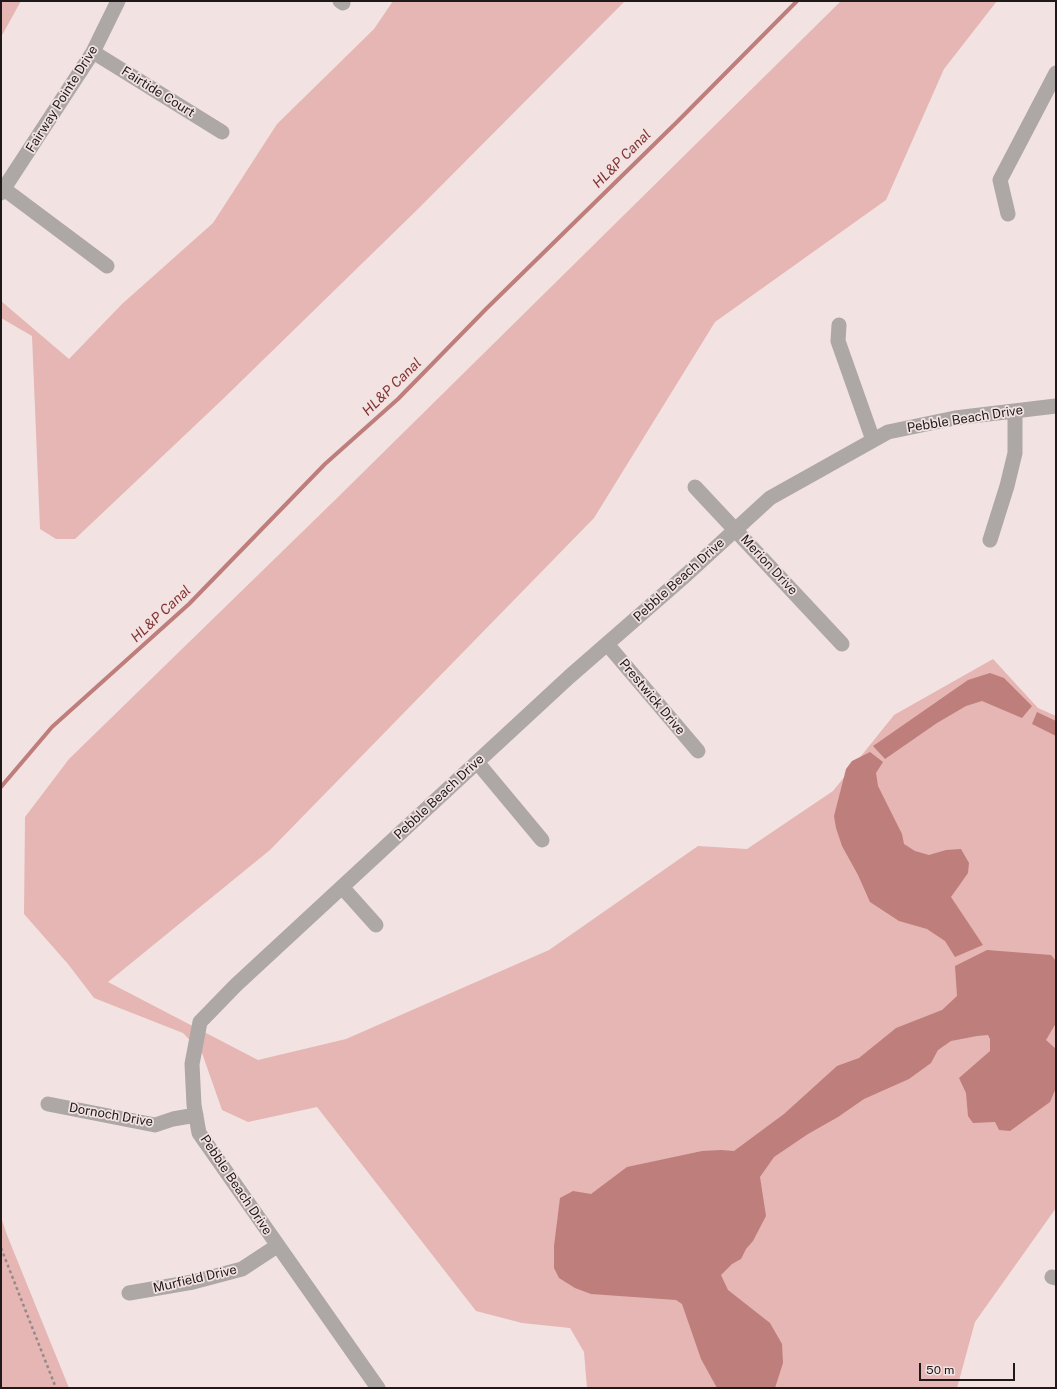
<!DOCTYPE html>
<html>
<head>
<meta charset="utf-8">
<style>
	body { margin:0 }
	#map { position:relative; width:1057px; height:1389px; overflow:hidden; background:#f2e3e2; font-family:"Public Sans",sans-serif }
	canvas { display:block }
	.frame { position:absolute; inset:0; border:2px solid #1f1a19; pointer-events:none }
	.scale { position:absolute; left:919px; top:1363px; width:96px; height:18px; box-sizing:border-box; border:2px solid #1f1a19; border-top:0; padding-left:5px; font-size:12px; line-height:14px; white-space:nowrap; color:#1f1a19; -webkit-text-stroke:3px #f2e3e2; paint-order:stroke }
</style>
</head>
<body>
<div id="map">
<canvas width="1057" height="1389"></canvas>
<div class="frame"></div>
<div class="scale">50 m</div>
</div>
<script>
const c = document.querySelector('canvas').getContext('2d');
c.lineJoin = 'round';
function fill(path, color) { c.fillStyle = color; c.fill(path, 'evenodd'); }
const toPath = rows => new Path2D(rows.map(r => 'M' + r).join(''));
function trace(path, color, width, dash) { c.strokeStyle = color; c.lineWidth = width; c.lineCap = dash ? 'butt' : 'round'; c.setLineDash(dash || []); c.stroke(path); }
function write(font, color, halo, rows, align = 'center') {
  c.font = font + ' "Public Sans",sans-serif'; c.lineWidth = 3.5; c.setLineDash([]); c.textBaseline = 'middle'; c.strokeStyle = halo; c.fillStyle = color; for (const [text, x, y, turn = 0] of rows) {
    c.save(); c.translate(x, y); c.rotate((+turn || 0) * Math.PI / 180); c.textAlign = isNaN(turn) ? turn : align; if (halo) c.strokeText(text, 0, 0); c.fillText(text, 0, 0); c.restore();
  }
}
fill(toPath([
	[1,1,21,1,1,37],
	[393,1,625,1,420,207,224,398,75,539,56,539,40,529,32,336,1,318,1,301,69,359,122,304,213,223,277,124,374,29],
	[841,1,997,1,944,69,886,200,715,322,594,518,270,850,108,982,258,1060,346,1039,549,950,698,846,747,849,833,791,894,715,993,659,1038,708,1056,716,1056,1208,975,1322,957,1388,587,1388,584,1352,570,1328,522,1323,476,1311,317,1107,248,1122,222,1110,202,1053,183,1033,94,998,68,964,24,914,25,817,69,759,335,500],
	[1,1217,7,1235,69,1388,1,1388]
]), '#e5b6b3');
fill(toPath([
	[990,673,1004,678,1032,706,1022,718,982,701,966,706,937,723,885,759,873,746,968,680],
	[1037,712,1056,721,1056,736,1032,724],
	[870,752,883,762,876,773,878,786,902,834,904,844,915,851,929,855,946,850,961,849,969,863,968,873,951,897,983,945,955,957,945,941,927,929,899,921,870,902,858,875,842,846,836,828,834,816,846,769,852,761],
	[987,950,1051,955,1056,961,1056,1023,1046,1040,1056,1049,1056,1088,1050,1102,1010,1131,999,1130,995,1122,973,1123,968,1116,966,1093,959,1078,990,1051,990,1039,988,1035,977,1036,951,1041,938,1050,931,1063,909,1079,864,1099,838,1117,808,1134,774,1157,760,1177,766,1216,753,1241,746,1249,741,1259,732,1264,721,1275,728,1290,770,1323,782,1344,783,1363,775,1388,717,1388,701,1359,682,1304,676,1300,591,1294,575,1288,559,1278,554,1268,554,1246,560,1198,573,1191,591,1194,627,1167,702,1151,721,1150,734,1151,784,1114,837,1066,859,1058,896,1028,942,1010,957,996,955,966]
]), '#be7e7b');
trace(toPath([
	[1,787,52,727,189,604,325,464,398,399,486,309,678,121,797,1]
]), '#be7e7b', 4);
trace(toPath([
	[1,1248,56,1388]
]), '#958a89', 2.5, [3, 3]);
trace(toPath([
	[340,1,343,3],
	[93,52,222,132],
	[4,189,107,266],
	[1,193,93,52,118,1],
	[1008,214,1000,180,1056,73],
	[839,325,838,341,873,440],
	[695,487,842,644],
	[990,540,1007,486,1015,453,1015,411],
	[607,644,698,751],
	[477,762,542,840],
	[342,887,376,925],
	[48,1104,155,1125,173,1119,196,1115],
	[1052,1277,1056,1278],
	[129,1293,193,1282,242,1269,277,1246],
	[378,1388,199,1133,194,1105,192,1064,200,1022,236,985,569,677,687,574,770,498,888,432,955,418,1056,406]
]), '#ada7a6', 15);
write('13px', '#1f1a19', '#f2e3e2', [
	["Fairtide Court",158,92,32],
	["Fairway Pointe Drive",62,99,-58],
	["Pebble Beach Drive",965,419,-9],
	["Merion Drive",769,565,47],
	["Pebble Beach Drive",679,580,-42],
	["Prestwick Drive",652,697,50],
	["Pebble Beach Drive",439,797,-43],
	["Dornoch Drive",111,1115,10],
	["Pebble Beach Drive",236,1185,56],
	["Murfield Drive",195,1279,-13]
]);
write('italic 14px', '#823332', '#f2e3e2', [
	["HL&P Canal",622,159,-45],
	["HL&P Canal",392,387,-44],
	["HL&P Canal",161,614,-43]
]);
</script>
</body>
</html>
